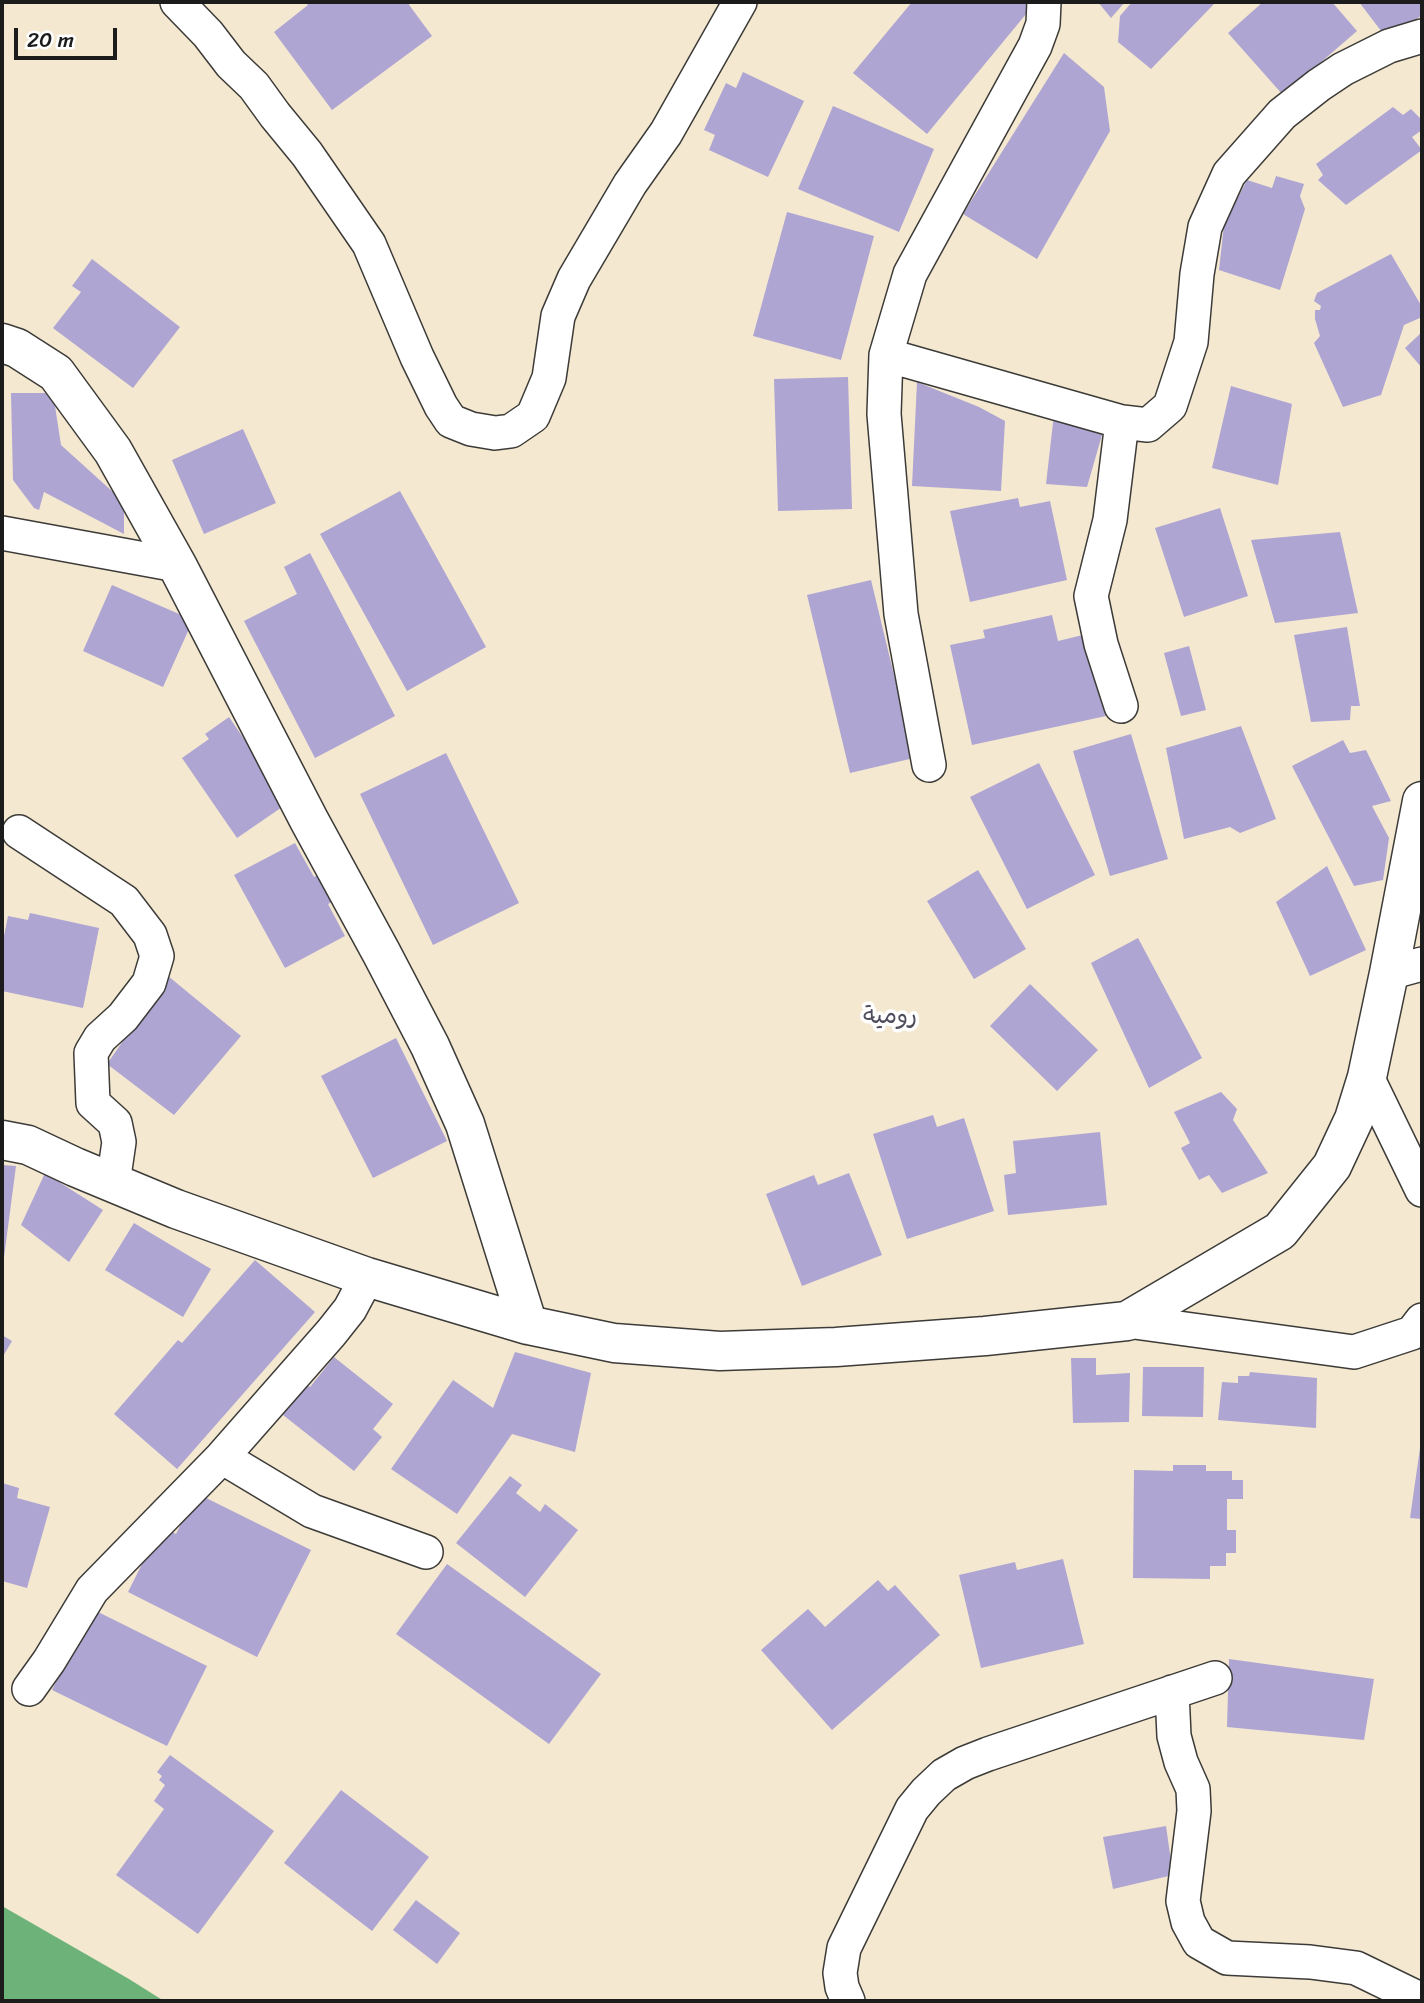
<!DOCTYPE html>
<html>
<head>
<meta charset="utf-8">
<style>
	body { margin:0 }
	#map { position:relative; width:1424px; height:2003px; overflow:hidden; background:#f4e8d1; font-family:Sriracha,sans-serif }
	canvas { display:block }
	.frame { position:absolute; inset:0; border:4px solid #1c1c1c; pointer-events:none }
	.scale { position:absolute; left:14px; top:28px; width:103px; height:32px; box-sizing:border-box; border:4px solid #1c1c1c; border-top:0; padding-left:9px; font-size:21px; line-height:24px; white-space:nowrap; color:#1c1c1c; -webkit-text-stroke:5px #fff; paint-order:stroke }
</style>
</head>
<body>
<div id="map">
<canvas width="1424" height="2003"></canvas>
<div class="frame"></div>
<div class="scale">20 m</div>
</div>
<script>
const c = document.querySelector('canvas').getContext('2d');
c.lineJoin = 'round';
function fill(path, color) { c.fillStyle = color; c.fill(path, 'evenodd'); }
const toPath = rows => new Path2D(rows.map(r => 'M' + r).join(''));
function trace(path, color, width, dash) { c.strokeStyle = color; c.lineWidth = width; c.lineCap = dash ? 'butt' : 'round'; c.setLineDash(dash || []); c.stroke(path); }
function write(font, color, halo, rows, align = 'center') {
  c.font = font + ' Sriracha,"Playpen Sans Arabic",sans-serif'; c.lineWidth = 7; c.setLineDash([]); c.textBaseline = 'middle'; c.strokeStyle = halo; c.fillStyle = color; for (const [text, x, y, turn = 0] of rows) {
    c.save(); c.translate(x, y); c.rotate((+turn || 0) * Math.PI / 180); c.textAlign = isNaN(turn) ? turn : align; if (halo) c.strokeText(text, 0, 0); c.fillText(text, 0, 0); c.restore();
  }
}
fill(toPath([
	[2,1906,129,1979,164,2001,2,2001]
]), '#6db379');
fill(toPath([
	[306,2,407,2,432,36,332,110,274,32,308,5],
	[912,2,1036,2,927,134,853,73],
	[1098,2,1125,2,1111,18],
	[1132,2,1216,2,1151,69,1118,42,1120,16],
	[1263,2,1332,2,1357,31,1283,95,1228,33],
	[1359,2,1422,2,1422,15,1388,40],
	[1064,53,1104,87,1110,131,1037,259,963,214],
	[743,72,804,101,768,177,709,150,715,135,704,130,726,83,736,88],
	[833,106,934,149,899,232,798,189],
	[1393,107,1403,115,1411,109,1422,120,1422,130,1412,137,1422,150,1346,205,1318,180,1323,175,1316,164],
	[1276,176,1304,184,1300,196,1305,209,1280,290,1219,270,1224,225,1247,180,1272,188],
	[787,212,874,236,841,360,753,336],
	[1391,254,1422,307,1422,317,1404,325,1381,395,1343,407,1314,343,1320,336,1315,319,1315,310,1320,310,1321,306,1314,301,1317,293],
	[92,259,180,327,133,388,53,328,81,292,72,286],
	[1422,332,1422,368,1405,348],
	[848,377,852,509,778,511,774,379],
	[917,382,979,407,1005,421,1001,491,912,486],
	[1231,386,1292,404,1278,485,1212,468],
	[11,393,53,393,61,445,124,502,124,534,44,492,39,510,34,508,13,480],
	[1054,414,1104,428,1087,487,1046,484],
	[243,429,276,503,204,534,172,460],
	[400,491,486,647,407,691,320,534],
	[1018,498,1020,507,1050,501,1067,580,970,602,950,511],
	[1220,508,1248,596,1184,617,1155,528],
	[1340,532,1358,613,1275,623,1251,540],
	[310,553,395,716,315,758,244,621,297,594,284,567],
	[871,580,914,758,850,773,807,595],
	[112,585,193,620,163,687,83,651],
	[1052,615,1058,641,1087,634,1106,716,972,745,950,645,985,638,983,630],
	[1347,627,1360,706,1351,706,1350,720,1311,722,1294,635],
	[1189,646,1206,710,1181,716,1164,653],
	[229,717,288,803,237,838,182,758,209,739,205,734],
	[1241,726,1276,819,1240,833,1230,827,1184,839,1166,748],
	[1131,734,1168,859,1110,876,1073,751],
	[1343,740,1350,753,1366,750,1391,801,1372,806,1389,838,1383,880,1354,886,1292,766],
	[446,753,519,903,433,945,360,794],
	[1039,763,1095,875,1027,909,970,797],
	[295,843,314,877,320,874,334,901,328,904,345,936,285,968,234,875],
	[1327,866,1366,950,1310,976,1276,902],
	[978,870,1026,949,974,979,927,901],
	[30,913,99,928,83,1008,2,991,2,946,8,916,28,920],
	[1138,938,1202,1058,1149,1088,1091,963],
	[168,976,241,1036,174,1115,107,1064],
	[1030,984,1098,1050,1057,1091,990,1026],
	[396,1038,447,1141,373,1178,321,1076],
	[1221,1092,1237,1109,1233,1120,1268,1173,1222,1193,1209,1175,1199,1180,1181,1148,1190,1143,1174,1112],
	[933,1115,937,1127,964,1118,994,1211,907,1239,873,1134],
	[1100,1132,1107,1205,1008,1215,1004,1175,1016,1173,1013,1141],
	[2,1165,16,1166,3,1265,2,1265],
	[45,1173,103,1210,69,1262,21,1225],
	[849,1173,882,1255,802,1286,766,1194,814,1175,818,1185],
	[134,1223,211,1269,183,1317,105,1270],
	[255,1260,315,1312,177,1469,114,1414,178,1340,182,1343],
	[2,1335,12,1341,2,1358],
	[515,1352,591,1373,575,1452,512,1434,457,1514,391,1469,453,1380,493,1408],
	[334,1357,393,1404,373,1429,382,1437,354,1471,278,1411,302,1381,310,1387],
	[1071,1358,1096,1358,1096,1375,1130,1373,1129,1422,1073,1423],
	[1143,1367,1204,1367,1203,1417,1142,1416],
	[1250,1372,1317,1378,1316,1428,1218,1420,1222,1382,1238,1383,1238,1376,1249,1376],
	[1421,1441,1422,1441,1422,1519,1410,1518],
	[1173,1465,1206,1465,1206,1471,1232,1471,1232,1480,1243,1480,1243,1499,1227,1499,1227,1530,1236,1530,1236,1553,1226,1553,1226,1566,1210,1566,1210,1579,1133,1578,1134,1470,1173,1471],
	[510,1476,522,1485,516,1493,540,1512,545,1504,578,1530,525,1597,456,1543],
	[2,1483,19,1488,17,1498,50,1507,27,1588,2,1581],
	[196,1493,311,1550,257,1657,128,1592,161,1526,176,1534],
	[1063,1559,1084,1644,981,1668,959,1575,1015,1562,1017,1570],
	[447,1564,601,1674,549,1744,396,1634],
	[878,1580,888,1591,895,1585,940,1635,832,1730,761,1650,808,1609,825,1627],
	[92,1609,207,1666,167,1746,52,1690],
	[1229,1659,1374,1679,1364,1740,1227,1727],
	[170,1755,274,1831,198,1934,116,1875,164,1809,154,1801,165,1785,159,1780,162,1776,157,1772],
	[341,1790,429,1857,372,1931,284,1863],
	[1166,1826,1173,1875,1113,1889,1103,1837],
	[416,1900,460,1933,437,1964,393,1930]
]), '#aea5d2');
const minor = toPath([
	[177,2,208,34,231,64,254,86,275,115,307,154,369,244,417,357,441,406,451,421,471,429,495,433,511,431,533,416,549,378,558,316,574,279,630,184,666,133,740,2],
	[886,355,1122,422,1148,425,1170,406,1191,342,1197,274,1205,227,1229,174,1282,114,1319,85,1343,69,1389,46,1422,36],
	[2,533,177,565],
	[1121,706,1101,644,1091,596,1110,520,1122,422],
	[929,765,901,614,884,414,886,355,910,274,1035,46,1043,24,1044,2],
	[19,832,124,901,150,935,157,956,149,983,123,1017,100,1038,91,1053,93,1103,115,1123,119,1142,113,1183],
	[1389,973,1422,964],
	[1367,1077,1422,1190],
	[1127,1321,1354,1352,1412,1333,1422,1320],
	[222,1457,312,1511,426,1552],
	[29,1689,49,1661,92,1590,222,1457,331,1333,350,1309,367,1277],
	[1172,1692,1174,1736,1181,1762,1193,1789,1194,1811,1183,1901,1188,1922,1199,1942,1227,1958,1310,1962,1356,1968,1422,2000],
	[848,2001,842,1987,840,1973,844,1948,912,1809,926,1792,944,1775,965,1763,988,1754,1215,1678]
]);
const tertiary = toPath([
	[2,343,17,348,56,373,113,451,177,565,309,820,382,954,430,1046,465,1124,528,1325,614,1343,720,1351,836,1347,985,1336,1127,1321,1280,1231,1332,1166,1354,1119,1367,1077,1389,973,1422,801],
	[2,1140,28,1145,75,1167,176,1209,367,1277,528,1325]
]);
trace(minor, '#3c3b37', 36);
trace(tertiary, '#3c3b37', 41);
trace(minor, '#fff', 33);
trace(tertiary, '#fff', 38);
write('24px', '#4f4c5c', '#fff', [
	["رومية",890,1017]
]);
</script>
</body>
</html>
